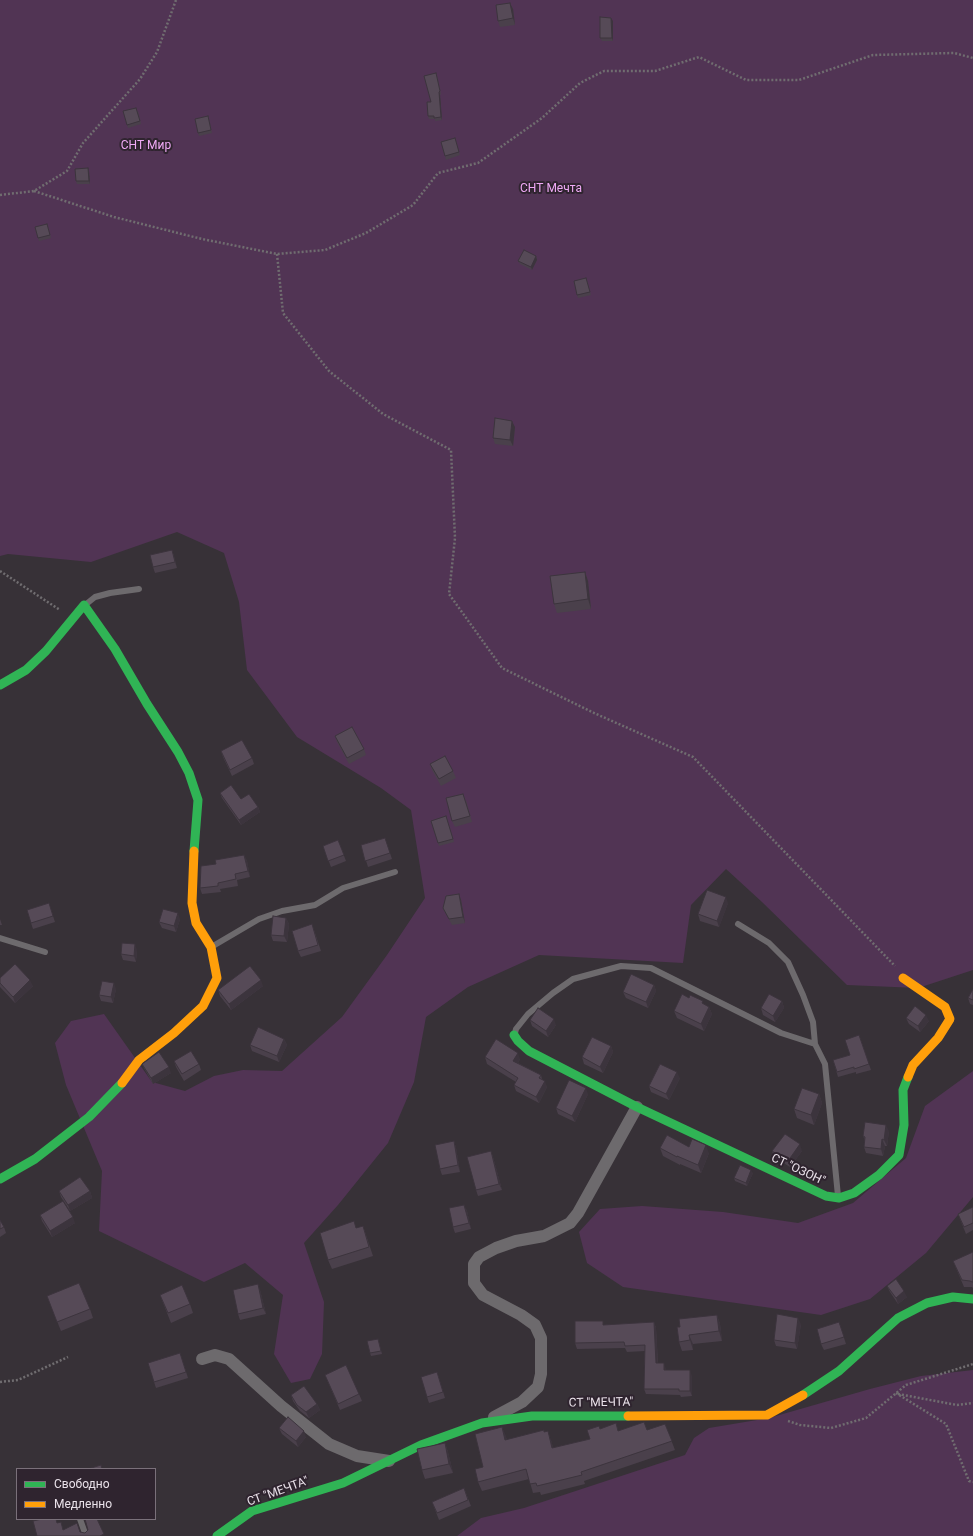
<!DOCTYPE html>
<html>
<head>
<meta charset="utf-8">
<style>
	body { margin:0 }
	#map { position:relative; width:973px; height:1536px; overflow:hidden; background:#373137; font-family:Roboto,sans-serif }
	canvas { display:block }
	.legend { position:absolute; left:16px; top:1468px; width:140px; height:52px; box-sizing:border-box; background:#2f242f; border:1px solid #7a707a; margin:0; padding:5px 7px; list-style:none; font-size:12px; color:#eae2ea }
	.legend li { display:flex; align-items:center; gap:8px; height:20px }
	.legend b { width:20px; border:1px solid #7a707a }
</style>
</head>
<body>
<div id="map">
<canvas width="973" height="1536"></canvas>
<ul class="legend">
<li><b style="height:5px;background:#30b455"></b>Свободно</li>
<li><b style="height:5px;background:#ff9f0a"></b>Медленно</li>
</ul>
</div>
<script>
const c = document.querySelector('canvas').getContext('2d');
c.lineJoin = 'round';
function fill(path, color) { c.fillStyle = color; c.fill(path, 'evenodd'); }
const toPath = rows => new Path2D(rows.map(r => 'M' + r).join(''));
function trace(path, color, width, dash) { c.strokeStyle = color; c.lineWidth = width; c.lineCap = dash ? 'butt' : 'round'; c.setLineDash(dash || []); c.stroke(path); }
function write(font, color, halo, rows, align = 'center') {
  c.font = font + ' Roboto,sans-serif'; c.lineWidth = 4; c.setLineDash([]); c.textBaseline = 'middle'; c.strokeStyle = halo; c.fillStyle = color; for (const [text, x, y, turn = 0] of rows) {
    c.save(); c.translate(x, y); c.rotate((+turn || 0) * Math.PI / 180); c.textAlign = isNaN(turn) ? turn : align; if (halo) c.strokeText(text, 0, 0); c.fillText(text, 0, 0); c.restore();
  }
}
fill(toPath([
	[0,0,973,0,973,970,918,988,847,985,762,902,726,869,691,905,683,963,539,955,468,987,426,1017,414,1082,388,1143,338,1205,304,1243,324,1302,322,1354,310,1379,291,1383,274,1354,283,1295,245,1263,204,1282,99,1231,102,1171,66,1085,55,1043,71,1021,104,1014,152,1082,185,1091,214,1076,243,1070,282,1071,342,1017,387,955,425,898,411,810,381,788,297,737,247,670,239,602,224,553,177,532,91,562,8,554,0,556],
	[973,1071,973,1197,926,1253,870,1299,821,1315,623,1287,587,1263,579,1232,600,1209,642,1206,723,1212,798,1223,853,1203,906,1158,925,1106],
	[973,1370,973,1536,457,1536,481,1518,524,1508,685,1455,694,1438,709,1428,769,1418,870,1389,921,1376]
]), '#513454');
trace(toPath([
	[34,191,114,217,202,239,277,254,325,250,366,233,413,205,438,173,478,163,542,118,580,83,604,71,655,71,699,57,746,80,799,80,873,55,954,53,973,58],
	[0,195,34,191,67,171,83,143,140,79,157,52,176,0],
	[277,254,283,313,329,371,383,414,451,450,455,538,449,594,502,668,594,713,693,757,895,966],
	[0,571,60,610],
	[0,1382,18,1380,68,1357],
	[896,1393,946,1424,969,1481,973,1482],
	[898,1394,957,1405,973,1403],
	[788,1421,800,1425,831,1428,866,1418,906,1385,973,1364]
]), '#706d70', 2.5, [2, 2]);
trace(toPath([
	[85,605,95,597,110,593,139,589],
	[738,924,769,943,788,962,803,995,813,1022,815,1044],
	[0,938,45,952],
	[213,946,259,919,282,911,315,905,343,888,395,872],
	[515,1033,516,1029,528,1014,553,993,573,979,621,966,651,968,781,1033,815,1044,825,1064,838,1196],
	[80,1519,86,1536]
]), '#6d6a6d', 6);
trace(toPath([
	[202,1359,215,1355,229,1359,281,1406,329,1444,357,1456,389,1461],
	[494,1417,522,1402,538,1387,541,1374,541,1338,535,1325,521,1315,483,1295,474,1283,474,1264,479,1257,496,1248,516,1241,544,1236,570,1223,578,1213,637,1107]
]), '#6d6a6d', 12);
trace(toPath([
	[0,685,26,670,46,651,84,605,115,649,147,704,178,752,189,773,198,800,194,851],
	[514,1035,518,1041,529,1051,637,1107,826,1196,839,1198,854,1193,879,1175,899,1155,904,1125,903,1090,908,1077],
	[0,1179,35,1159,89,1117,122,1083],
	[803,1395,839,1371,898,1318,927,1303,953,1297,973,1299],
	[217,1536,252,1511,343,1483,421,1445,482,1423,532,1416,628,1416]
]), '#30b455', 9);
trace(toPath([
	[903,978,945,1007,950,1019,938,1038,913,1065,908,1077],
	[122,1083,139,1060,174,1033,203,1006,217,978,211,947,196,923,192,903,194,851],
	[628,1416,767,1415,803,1395]
]), '#ff9f0a', 9);
fill(toPath([
	[510,3,513,9,515,25,500,27,498,21],
	[613,21,613,41,602,41,600,38],
	[437,76,441,94,440,95,442,120,435,121,435,119,429,119,428,116,431,102],
	[138,111,141,124,128,128,127,125],
	[209,119,212,133,199,136,198,133],
	[455,138,460,155,446,160,441,142],
	[89,171,90,184,77,184,76,181],
	[48,227,51,238,39,241,38,238],
	[536,256,537,260,532,270,520,264,518,261],
	[586,278,591,295,578,298,577,295],
	[515,427,513,446,495,444,493,438],
	[172,550,174,556,177,568,155,573,153,567],
	[585,572,588,581,591,609,557,613,554,604],
	[335,736,364,749,366,755,349,764,337,742],
	[221,751,252,758,254,764,232,776,223,757],
	[430,764,453,771,456,778,441,786,432,770],
	[220,793,241,799,258,807,260,812,241,825,222,798],
	[466,800,472,822,455,827,452,821],
	[446,816,454,842,439,846,431,821],
	[385,838,392,859,368,867,361,845],
	[338,840,346,861,331,867,323,846],
	[244,855,247,861,250,877,237,880,238,886,220,889,221,892,202,894,200,888,216,864],
	[461,900,465,923,452,925,446,914,443,908],
	[728,903,719,927,700,921,698,914],
	[51,910,55,922,33,929,31,923],
	[286,918,289,924,287,942,273,941,271,935],
	[0,919,2,925,0,925],
	[180,919,176,932,162,928,159,922],
	[314,930,321,951,301,957,298,951],
	[137,950,136,962,123,960,121,954],
	[0,978,33,986,15,1003,0,987],
	[654,985,656,991,648,1008,626,998,623,992],
	[263,986,231,1010,220,996,218,990],
	[116,989,113,1003,101,1001,99,995],
	[973,989,973,1005,970,1004,968,998],
	[782,1001,784,1008,775,1022,763,1015,761,1008],
	[704,1004,709,1007,712,1014,704,1031,677,1018,674,1011],
	[906,1018,929,1021,920,1032,909,1024],
	[530,1020,556,1025,548,1037,532,1026],
	[859,1035,871,1070,856,1074,856,1072,838,1077,833,1060,850,1055],
	[284,1039,287,1045,279,1062,252,1051,250,1045],
	[611,1046,613,1052,603,1073,584,1064,582,1057],
	[485,1057,520,1059,518,1063,541,1075,542,1079,547,1087,539,1103,516,1091,514,1085,516,1082,487,1064],
	[174,1061,199,1064,201,1070,184,1081,176,1067],
	[142,1064,171,1073,153,1084,145,1070],
	[680,1078,669,1100,651,1092,649,1086],
	[588,1094,575,1122,558,1114,556,1108],
	[819,1094,822,1103,814,1125,797,1118,794,1109],
	[889,1131,887,1146,885,1146,883,1156,866,1153,864,1147,865,1140,863,1136],
	[454,1141,456,1148,460,1172,442,1175,440,1169],
	[689,1147,709,1153,701,1173,680,1164,680,1165,663,1156,660,1148],
	[491,1151,493,1157,502,1190,478,1196,476,1190],
	[772,1151,802,1151,790,1167,774,1157],
	[753,1173,747,1186,735,1181,734,1178],
	[59,1191,90,1191,92,1198,70,1211,61,1197],
	[464,1205,467,1211,471,1229,455,1233,453,1227],
	[973,1207,973,1230,966,1234,958,1214],
	[40,1215,75,1223,52,1237,42,1221],
	[0,1220,4,1227,6,1233,0,1237],
	[363,1226,373,1256,332,1269,328,1260,357,1228],
	[973,1252,973,1288,972,1287,964,1287,953,1261],
	[887,1286,907,1297,898,1304,890,1292],
	[260,1290,266,1314,240,1320,238,1314],
	[160,1295,190,1304,193,1313,171,1323],
	[47,1296,90,1309,93,1318,61,1331],
	[717,1315,720,1324,722,1341,693,1344,693,1350,682,1351,679,1342,680,1327],
	[654,1322,656,1328,658,1363,666,1369,666,1370,692,1376,692,1396,681,1397,680,1395,646,1394,644,1389,645,1351,627,1352,625,1348,577,1349,575,1343,605,1325],
	[839,1322,846,1344,824,1350,821,1344],
	[801,1324,797,1349,776,1346,774,1340],
	[378,1339,382,1354,371,1356,370,1353],
	[180,1353,188,1378,156,1388,154,1382],
	[437,1372,445,1398,429,1403,427,1397],
	[325,1375,359,1394,362,1401,340,1410],
	[291,1395,317,1404,320,1410,309,1418,300,1411,293,1401],
	[665,1424,675,1450,584,1481,585,1484,541,1495,540,1492,533,1493,529,1479,482,1491,478,1482,502,1427,507,1440,545,1432,551,1440,553,1448,590,1439,600,1429,619,1431,647,1430],
	[279,1428,306,1437,298,1447,282,1434],
	[445,1443,448,1452,453,1473,425,1479,422,1470],
	[464,1488,471,1506,439,1520,432,1502]
]), '#4a404b');
fill(toPath([
	[510,3,513,9,515,25,513,18],
	[611,18,613,21,613,41,612,38],
	[439,92,440,95,442,120,441,117],
	[88,168,89,171,90,184,89,181],
	[536,256,537,260,532,270,531,267],
	[512,421,515,427,513,446,510,440],
	[172,550,174,556,177,568,175,562],
	[585,572,588,581,591,609,588,599],
	[258,807,260,812,241,825,239,820],
	[244,855,247,861,250,877,248,871],
	[459,894,461,900,465,923,463,917],
	[726,897,728,903,719,927,717,921],
	[178,913,180,919,176,932,174,926],
	[286,918,289,924,287,942,284,936],
	[135,944,137,950,136,962,134,956],
	[30,980,33,986,15,1003,13,997],
	[261,980,263,986,231,1010,229,1004],
	[114,983,116,989,113,1003,111,997],
	[654,985,656,991,648,1008,646,1002],
	[782,1001,784,1008,775,1022,773,1016],
	[709,1007,712,1014,704,1031,701,1024],
	[926,1015,929,1021,920,1032,918,1026],
	[554,1019,556,1025,548,1037,546,1031],
	[284,1039,287,1045,279,1062,277,1056],
	[611,1046,613,1052,603,1073,600,1067],
	[518,1053,520,1059,516,1067,513,1061],
	[169,1067,171,1073,153,1084,151,1078],
	[677,1072,680,1078,669,1100,666,1094],
	[545,1081,547,1087,539,1103,536,1097],
	[586,1088,588,1094,575,1122,572,1116],
	[819,1094,822,1103,814,1125,811,1115],
	[886,1125,889,1131,887,1146,884,1140],
	[882,1139,885,1146,883,1156,881,1149],
	[454,1141,456,1148,460,1172,458,1165],
	[800,1144,802,1151,790,1167,788,1161],
	[706,1145,709,1153,701,1173,698,1165],
	[491,1151,493,1157,502,1190,499,1184],
	[751,1170,753,1173,747,1186,746,1183],
	[90,1191,92,1198,70,1211,68,1205],
	[464,1205,467,1211,471,1229,469,1223],
	[73,1217,75,1223,52,1237,50,1231],
	[258,1284,260,1290,266,1314,263,1308],
	[904,1291,907,1297,898,1304,896,1298],
	[717,1315,720,1324,722,1341,719,1331],
	[798,1318,801,1324,797,1349,795,1343],
	[654,1322,656,1328,658,1369,656,1363],
	[689,1335,693,1344,693,1350,690,1340],
	[664,1363,666,1369,666,1375,664,1370],
	[690,1370,692,1376,692,1396,690,1391],
	[317,1404,320,1410,309,1418,306,1412],
	[502,1427,506,1436,509,1449,505,1440],
	[304,1431,306,1437,298,1447,296,1441],
	[548,1431,551,1440,556,1457,552,1448],
	[445,1443,448,1452,453,1473,449,1464]
]), '#3c343d');
const building = toPath([
	[510,3,513,18,498,21,496,5,510,3],
	[600,17,611,18,612,38,600,38,600,17],
	[436,73,440,91,439,92,441,117,434,118,434,116,428,116,427,102,431,102,424,76,436,73],
	[136,108,140,121,127,125,123,111,136,108],
	[208,116,211,130,198,133,195,119,208,116],
	[455,138,459,152,445,156,441,142,455,138],
	[88,168,89,181,76,181,75,169,88,168],
	[47,224,50,235,38,238,35,227,47,224],
	[524,250,536,256,531,267,518,261,524,250],
	[586,278,590,292,577,295,574,281,586,278],
	[495,418,512,421,510,440,493,438,495,418],
	[172,550,175,562,153,567,150,555,172,550],
	[585,572,588,599,554,604,550,576,585,572],
	[352,727,364,749,347,758,335,736,352,727],
	[242,740,252,758,230,770,221,751,242,740],
	[445,756,453,771,439,779,430,764,445,756],
	[231,785,241,799,249,794,258,807,239,820,220,793,231,785],
	[463,794,470,816,452,821,446,798,463,794],
	[446,816,453,839,438,843,431,821,446,816],
	[385,838,390,853,365,861,361,845,385,838],
	[338,840,344,855,328,861,323,846,338,840],
	[244,855,248,871,235,874,236,879,218,883,218,886,200,888,201,866,216,864,215,860,244,855],
	[707,890,726,897,717,921,698,914,707,890],
	[459,894,463,917,449,919,443,908,446,896,459,894],
	[49,903,53,916,31,923,27,910,49,903],
	[163,909,178,913,174,926,159,922,163,909],
	[273,916,286,918,284,936,271,935,273,916],
	[312,924,318,945,298,951,292,931,312,924],
	[122,943,135,944,134,956,121,954,122,943],
	[15,964,30,980,13,997,0,983,0,978,15,964],
	[250,966,261,980,229,1004,218,990,250,966],
	[631,974,654,985,646,1002,623,992,631,974],
	[102,981,114,983,111,997,99,995,102,981],
	[973,989,973,1000,968,998,973,989],
	[682,994,689,998,690,995,703,1001,702,1003,709,1007,701,1024,674,1011,682,994],
	[769,994,782,1001,773,1016,761,1008,769,994],
	[915,1006,926,1015,918,1026,906,1018,915,1006],
	[538,1008,554,1019,546,1031,530,1020,538,1008],
	[258,1027,284,1039,277,1056,250,1045,258,1027],
	[859,1035,869,1064,854,1069,854,1067,837,1072,833,1060,850,1055,845,1040,859,1035],
	[592,1037,611,1046,600,1067,582,1057,592,1037],
	[496,1039,518,1053,513,1061,541,1075,539,1078,545,1081,536,1097,514,1085,518,1078,485,1057,496,1039],
	[191,1051,199,1064,182,1074,174,1061,191,1051],
	[159,1052,169,1067,151,1078,142,1064,159,1052],
	[660,1064,677,1072,666,1094,649,1086,660,1064],
	[569,1080,586,1088,572,1116,556,1108,569,1080],
	[802,1088,819,1094,811,1115,794,1109,802,1088],
	[865,1122,886,1125,884,1140,882,1139,881,1149,864,1147,865,1137,863,1136,865,1122],
	[785,1134,800,1144,788,1161,772,1151,785,1134],
	[667,1135,689,1147,692,1139,706,1145,698,1165,677,1156,677,1157,660,1148,667,1135],
	[454,1141,458,1165,440,1169,435,1145,454,1141],
	[491,1151,499,1184,476,1190,467,1157,491,1151],
	[740,1165,751,1170,746,1183,734,1178,740,1165],
	[80,1177,90,1191,68,1205,59,1191,80,1177],
	[63,1201,73,1217,50,1231,40,1215,63,1201],
	[464,1205,469,1223,453,1227,449,1208,464,1205],
	[973,1207,973,1223,964,1227,958,1214,973,1207],
	[0,1220,4,1227,0,1229,0,1220],
	[354,1221,356,1228,363,1226,369,1247,328,1260,320,1233,354,1221],
	[973,1252,973,1282,972,1282,970,1281,962,1280,953,1261,973,1252],
	[896,1279,904,1291,896,1298,887,1286,896,1279],
	[79,1283,90,1309,57,1322,47,1296,79,1283],
	[258,1284,263,1308,238,1314,233,1290,258,1284],
	[182,1285,190,1304,168,1313,160,1295,182,1285],
	[777,1314,798,1318,795,1343,774,1340,777,1314],
	[717,1315,719,1331,689,1335,690,1340,679,1342,677,1327,680,1327,679,1319,717,1315],
	[575,1321,603,1321,603,1325,654,1322,656,1363,664,1363,664,1370,690,1370,690,1391,679,1391,679,1389,644,1389,645,1345,625,1346,624,1342,575,1343,575,1321],
	[839,1322,844,1337,821,1344,817,1329,839,1322],
	[378,1339,381,1351,370,1353,367,1341,378,1339],
	[180,1353,186,1372,154,1382,148,1363,180,1353],
	[346,1365,359,1394,338,1404,325,1375,346,1365],
	[437,1372,443,1392,427,1397,421,1377,437,1372],
	[304,1386,317,1404,306,1412,297,1405,291,1395,304,1386],
	[288,1417,304,1431,296,1441,279,1428,288,1417],
	[644,1422,647,1430,665,1424,672,1441,581,1472,582,1475,537,1486,536,1483,530,1484,526,1469,478,1482,475,1469,483,1467,475,1434,502,1427,505,1440,544,1430,544,1432,548,1431,552,1448,590,1439,587,1430,599,1426,600,1429,616,1423,618,1431,644,1422],
	[445,1443,449,1464,422,1470,417,1449,445,1443],
	[101,1465,102,1469,88,1469,101,1465],
	[464,1488,468,1500,437,1513,432,1502,464,1488],
	[42,1519,56,1519,57,1523,61,1522,63,1530,77,1523,80,1532,85,1533,88,1530,85,1519,97,1519,104,1534,100,1536,37,1536,33,1521,42,1519]
]);
fill(building, '#564a57');
trace(building, '#3c343d', 1);
write('12px', '#f0aaf6', '#2f242f', [
	["СНТ Мир",146,146],
	["СНТ Мечта",551,189]
]);
write('12px', '#eae2ea', '#2f242f', [
	["СТ \"ОЗОН\"",798,1170,25],
	["СТ \"МЕЧТА\"",601,1403,-1],
	["СТ \"МЕЧТА\"",278,1492,-20]
]);
</script>
</body>
</html>
